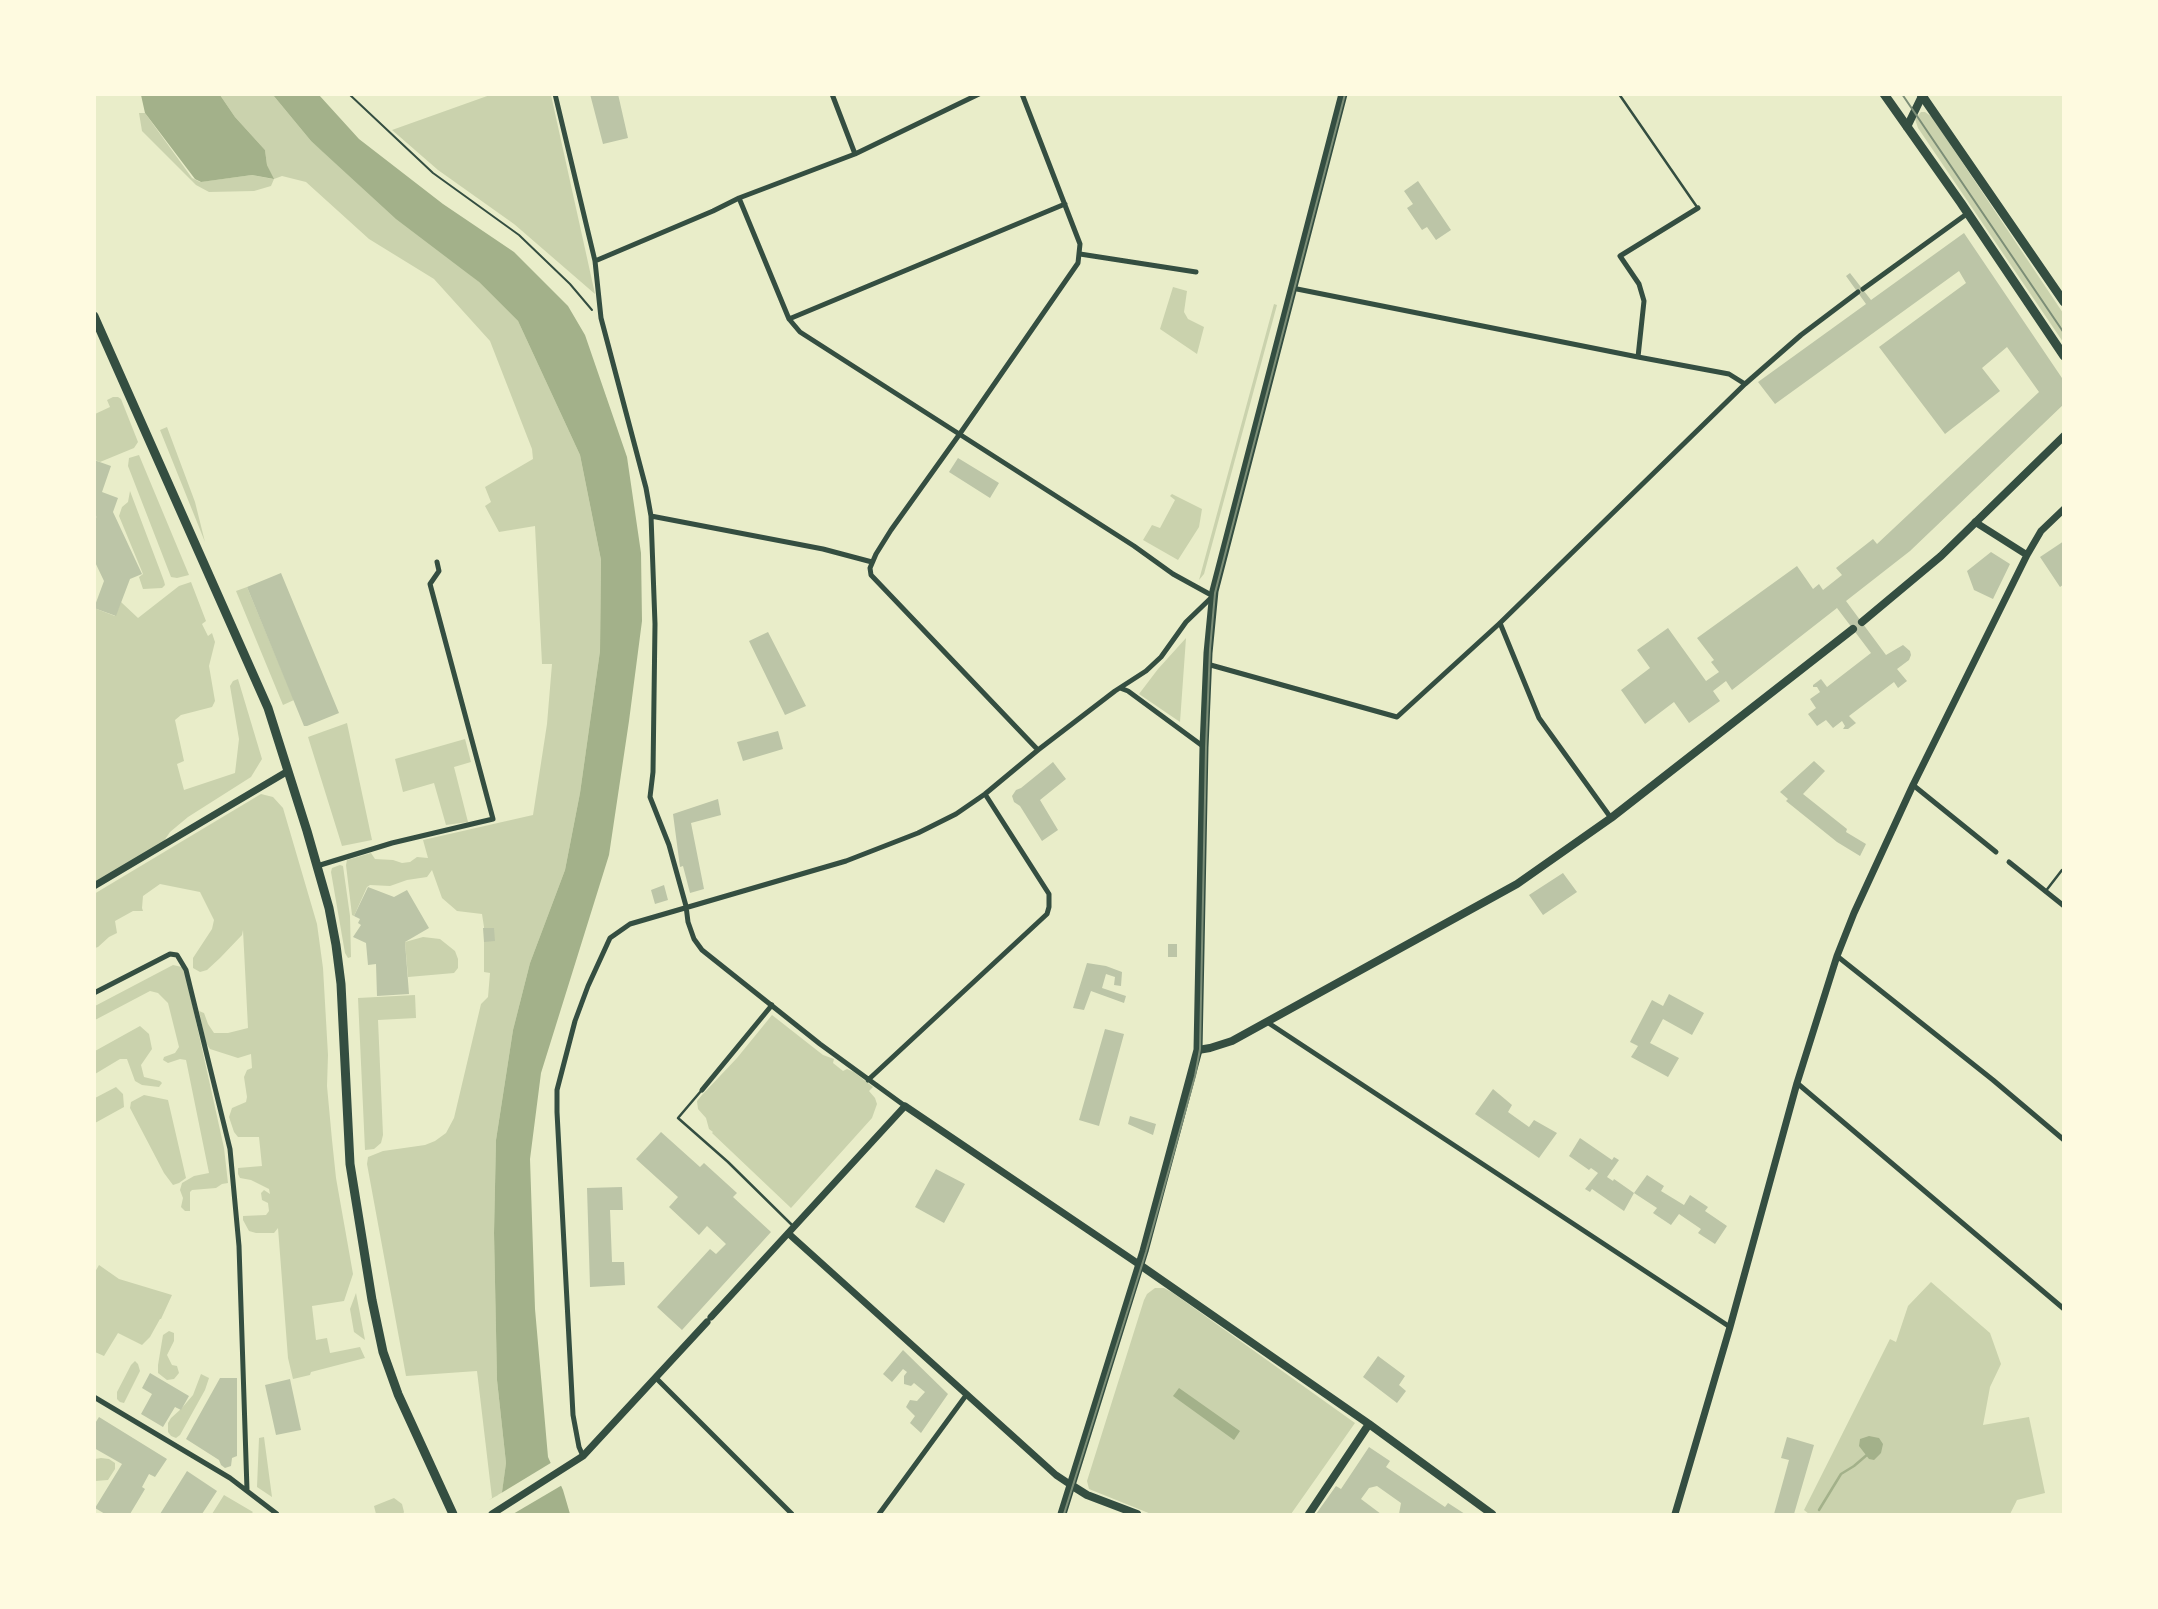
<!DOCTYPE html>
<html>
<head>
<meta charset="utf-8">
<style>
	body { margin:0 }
	#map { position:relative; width:2158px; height:1609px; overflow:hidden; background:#e9edc9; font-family:Raleway,sans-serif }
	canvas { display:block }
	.frame { position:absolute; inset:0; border:96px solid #fefae0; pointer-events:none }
</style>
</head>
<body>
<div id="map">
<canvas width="2158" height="1609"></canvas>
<div class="frame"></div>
</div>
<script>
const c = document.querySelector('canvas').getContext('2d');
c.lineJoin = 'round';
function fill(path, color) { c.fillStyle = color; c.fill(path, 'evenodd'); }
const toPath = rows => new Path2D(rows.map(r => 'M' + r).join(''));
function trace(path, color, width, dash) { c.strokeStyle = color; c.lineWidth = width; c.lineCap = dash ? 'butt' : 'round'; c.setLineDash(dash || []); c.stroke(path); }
fill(toPath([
	[220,95,273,95,311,141,479,282,518,321,580,455,601,560,600,651,580,793,565,870,530,963,513,1030,496,1140,494,1233,497,1380,506,1463,502,1493,489,1500,492,1498,477,1371,406,1376,367,1164,368,1157,383,1151,425,1145,435,1141,446,1133,454,1118,481,1004,488,997,490,973,484,972,484,927,482,914,457,911,442,898,432,870,427,877,407,880,390,886,370,885,367,887,354,916,352,915,346,865,347,860,371,853,375,859,393,860,402,863,410,862,417,857,428,858,423,840,533,815,547,724,552,664,542,664,535,526,499,532,485,506,491,502,485,487,533,459,532,449,490,341,434,279,369,239,306,182,282,176,274,179,271,186,254,191,209,192,196,185,142,131,139,113,145,113,192,178,200,182,252,175,273,179,267,165,265,150,235,117],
	[490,95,551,95,595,294,514,224,438,170,392,130],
	[1921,112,1925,112,1932,117,2063,313,2063,342,1918,128,1915,119],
	[1173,287,1187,291,1184,312,1188,319,1204,327,1197,354,1160,329],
	[1274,304,1277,305,1204,574,1199,580],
	[113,397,118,397,121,399,138,442,134,448,100,462,95,460,95,414,110,407,107,400],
	[167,427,195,502,205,542,160,430],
	[139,455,189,575,177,578,171,577,128,466,129,458],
	[130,491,164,581,165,585,162,588,143,589,139,577,143,574,119,516,122,507,128,502],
	[1172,494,1202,509,1199,527,1178,560,1143,540,1152,525,1160,528,1175,500,1170,496],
	[191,582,206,621,202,624,208,636,212,633,215,642,209,666,215,701,212,707,181,715,175,720,184,761,177,764,184,790,235,773,239,739,230,686,233,681,238,679,262,759,251,777,188,817,170,832,160,847,94,886,94,608,115,616,121,602,138,618,179,586],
	[247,587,294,700,283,705,236,591],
	[1186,638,1180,722,1139,694,1158,669],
	[347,723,372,840,342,846,308,737],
	[465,739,471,762,454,767,468,822,446,825,434,783,403,792,395,759],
	[261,794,273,797,283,808,317,924,323,968,328,1055,327,1086,332,1140,336,1178,353,1274,344,1301,312,1306,316,1340,327,1338,330,1353,360,1347,365,1358,311,1372,310,1375,293,1379,288,1358,278,1228,274,1233,256,1233,249,1231,243,1220,243,1216,266,1215,269,1211,268,1203,262,1200,261,1193,264,1190,270,1194,269,1189,251,1180,240,1178,238,1174,238,1168,262,1166,259,1137,238,1137,234,1132,229,1117,232,1108,246,1102,247,1097,244,1077,247,1070,252,1068,251,1054,238,1058,210,1049,206,1043,199,1011,204,1013,208,1024,214,1033,228,1033,248,1028,243,930,242,935,220,958,207,970,200,972,193,968,193,958,212,929,214,920,200,892,160,884,143,896,142,908,143,911,133,911,115,921,117,933,109,937,98,947,95,948,94,894],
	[340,865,343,866,350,916,351,957,348,958,345,953,331,872,332,868],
	[423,937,440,939,455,951,458,959,458,968,454,973,408,977,405,942],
	[173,965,182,967,186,976,224,1148,228,1183,222,1184,216,1188,192,1190,190,1192,190,1211,185,1211,181,1207,183,1198,180,1190,182,1183,194,1176,209,1173,186,1060,180,1059,168,1063,163,1060,164,1057,175,1053,179,1047,168,1003,158,993,150,991,95,1020,95,1006],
	[415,995,416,1018,378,1020,383,1135,381,1143,374,1149,365,1150,358,998],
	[772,1015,823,1055,834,1059,833,1063,843,1071,847,1069,854,1072,873,1087,869,1091,875,1098,877,1104,872,1118,791,1208,712,1133,713,1132,709,1129,706,1118,698,1109,697,1101,702,1095,737,1058],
	[140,1026,149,1034,152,1049,141,1065,144,1077,160,1081,162,1083,159,1087,142,1085,135,1081,127,1059,120,1059,95,1074,95,1051],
	[116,1087,123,1094,124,1107,95,1123,95,1098],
	[144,1095,168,1100,186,1178,179,1183,173,1185,164,1173,130,1108,131,1102],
	[99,1265,119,1279,172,1295,161,1319,160,1319,150,1337,142,1345,118,1333,104,1356,95,1352,95,1272],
	[1931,1282,1990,1333,2001,1364,1990,1387,1983,1425,2029,1417,2045,1493,2017,1500,2010,1514,1809,1514,1804,1510,1890,1339,1896,1342,1908,1306],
	[1155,1288,1164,1288,1173,1293,1355,1423,1291,1514,1151,1514,1089,1489,1087,1481,1144,1300,1147,1294],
	[356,1293,365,1340,354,1332,350,1309],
	[169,1331,174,1333,174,1341,167,1355,172,1365,177,1366,179,1373,174,1379,167,1380,158,1373,158,1365,163,1335],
	[135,1361,138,1364,140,1371,124,1403,120,1402,117,1399,117,1392,131,1365],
	[201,1374,209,1378,205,1390,180,1435,176,1438,171,1436,168,1432,168,1423,171,1418,181,1409,193,1395],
	[264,1437,272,1497,257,1487,259,1438],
	[101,1458,109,1459,115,1463,115,1469,108,1480,95,1481,95,1459],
	[224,1495,253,1512,251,1514,212,1514],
	[394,1498,402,1504,404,1512,403,1514,376,1514,374,1506]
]), '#cad2ad');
fill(toPath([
	[141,95,220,95,235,117,265,150,267,165,274,179,252,175,201,182,195,179,145,113],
	[273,95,319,95,359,139,443,204,514,252,568,306,585,335,627,457,641,553,642,621,629,721,609,855,541,1073,530,1159,535,1309,548,1457,563,1490,570,1514,499,1514,506,1463,497,1380,494,1233,496,1140,513,1030,530,963,565,870,580,793,600,651,601,560,580,455,518,321,479,282,396,219,311,141],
	[1179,1388,1240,1431,1234,1440,1173,1396],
	[1869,1436,1879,1438,1883,1444,1881,1453,1874,1460,1869,1459,1859,1446,1860,1439]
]), '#a3b18a');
fill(toPath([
	[554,1461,564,1484,513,1514,495,1514,498,1495]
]), '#e9edc9');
trace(toPath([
	[1819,1510,1841,1474,1854,1466,1868,1454]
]), '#a3b18a', 2.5);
fill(toPath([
	[590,94,618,94,628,138,603,144],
	[1418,181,1451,230,1436,240,1427,227,1422,230,1407,208,1413,204,1404,191],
	[1964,233,2064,381,2064,404,1910,551,1846,601,1886,655,1903,645,1910,651,1911,655,1909,660,1897,669,1907,681,1898,688,1894,682,1849,716,1856,723,1848,729,1843,729,1845,726,1842,721,1833,728,1826,720,1817,726,1808,714,1816,708,1810,699,1820,692,1817,687,1813,687,1813,685,1821,679,1827,687,1871,653,1837,608,1732,690,1726,681,1713,691,1720,701,1689,723,1674,702,1645,724,1621,690,1650,668,1637,650,1668,628,1706,681,1719,672,1711,662,1714,660,1697,638,1797,566,1813,589,1819,584,1823,590,1842,575,1836,568,1873,539,1877,544,2039,392,2007,347,1982,368,2000,391,1945,434,1879,347,1966,283,1959,271,1775,404,1758,382,1866,304,1846,276,1850,273,1871,300],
	[958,458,999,483,990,498,949,472],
	[94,460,111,466,102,492,118,498,113,512,142,574,130,579,116,616,94,608,104,581,94,560,94,518,97,517,94,516],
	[2064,541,2064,584,2060,587,2040,557],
	[1991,552,2010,564,1993,599,1974,590,1967,571],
	[281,573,339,713,307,726,304,726,247,587],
	[768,632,806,706,785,715,749,641],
	[778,731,783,749,743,761,737,742],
	[1814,761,1825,771,1803,794,1847,829,1846,832,1866,844,1860,856,1837,842,1786,801,1788,799,1780,792],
	[1053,762,1066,779,1040,800,1058,830,1042,841,1020,806,1014,802,1012,796,1016,790,1021,788],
	[718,799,721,815,691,823,704,889,690,893,683,866,680,867,673,814],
	[1563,873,1577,892,1543,915,1529,895],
	[664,885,668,900,655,904,651,890],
	[368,887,394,897,407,890,429,928,405,942,409,994,377,996,376,964,368,965,366,943,353,937,361,925,358,923,360,919,354,916],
	[483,928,494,928,495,941,484,942],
	[1168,944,1177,944,1177,957,1168,957],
	[1087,963,1106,966,1122,972,1121,986,1114,985,1115,977,1106,974,1102,988,1126,996,1124,1003,1091,991,1084,1010,1073,1008],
	[1669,994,1704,1013,1692,1035,1663,1019,1650,1043,1679,1058,1668,1077,1631,1057,1638,1046,1630,1042,1652,1000,1663,1006],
	[1105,1029,1124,1034,1099,1126,1079,1120],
	[1493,1089,1512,1105,1508,1112,1529,1127,1534,1120,1557,1133,1539,1158,1475,1114],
	[1130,1116,1156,1124,1153,1135,1128,1124],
	[661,1132,700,1167,704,1163,737,1193,733,1197,771,1232,682,1330,657,1307,710,1249,716,1254,726,1244,707,1226,699,1235,669,1207,678,1197,636,1159],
	[1580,1138,1612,1160,1614,1157,1619,1160,1607,1177,1613,1181,1614,1179,1634,1193,1647,1175,1664,1186,1661,1191,1684,1205,1690,1195,1708,1207,1705,1211,1727,1226,1715,1244,1698,1233,1701,1229,1679,1214,1671,1225,1653,1213,1657,1208,1634,1193,1624,1211,1592,1189,1590,1192,1585,1189,1598,1173,1591,1168,1589,1170,1569,1156],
	[936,1169,965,1184,944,1223,915,1207],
	[622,1187,623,1210,610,1210,612,1262,624,1262,625,1285,590,1287,587,1188],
	[903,1350,948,1394,921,1433,910,1423,915,1416,906,1407,910,1400,917,1401,925,1392,914,1383,911,1386,904,1384,904,1376,907,1372,903,1369,892,1382,883,1374],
	[1378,1356,1405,1376,1399,1385,1406,1391,1397,1403,1363,1377],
	[150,1373,189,1396,181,1410,175,1407,163,1427,141,1414,152,1394,142,1388],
	[220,1378,237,1378,237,1456,232,1458,231,1466,225,1468,221,1465,219,1460,186,1439],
	[290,1379,301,1430,276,1435,265,1385],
	[99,1417,167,1459,155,1477,149,1474,142,1487,145,1489,130,1514,105,1514,95,1508,122,1464,94,1448,94,1425],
	[1787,1437,1814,1445,1794,1514,1774,1514,1789,1460,1781,1458],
	[1369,1447,1390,1461,1386,1467,1445,1507,1448,1503,1465,1514,1399,1514,1401,1503,1377,1486,1369,1488,1361,1499,1381,1514,1316,1514,1336,1486,1341,1489],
	[187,1471,217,1491,202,1514,160,1514]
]), '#bcc5a7');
trace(toPath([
	[349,94,433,173,519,235,570,284,592,310]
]), '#344e41', 2);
trace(toPath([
	[1619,94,1697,207],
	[2045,892,2062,870],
	[701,1091,678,1118,728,1162,793,1226]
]), '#344e41', 2.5);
trace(toPath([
	[555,94,595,261,601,318,646,488,651,516,655,624,653,772,650,797,669,845,686,906,688,922,694,939,702,950,820,1044,905,1106],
	[832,94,855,154],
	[1022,94,1080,244,1078,263,959,435,891,530,876,554,870,568,871,575,1038,750],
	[1080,254,1196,272],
	[595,261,713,211,739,198,855,154,979,94],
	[1292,288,1638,357,1729,374,1745,384],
	[1863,289,1968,213],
	[789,319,1065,204],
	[1638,357,1644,301,1639,284,1620,256,1698,208],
	[651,516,823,549,872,562],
	[1500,623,1539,718,1611,818],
	[1207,664,1397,717,1500,623,1745,384,1801,335,1858,292],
	[1120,688,1128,691,1204,747],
	[1913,785,1996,852],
	[2009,862,2064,906],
	[317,866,392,843,493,819,430,584,439,571,437,562],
	[1837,956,1993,1080,2064,1140],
	[94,993,170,954,177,955,186,970,230,1149,239,1246,247,1490],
	[1267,1022,1730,1327],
	[868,1080,1047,914,1049,907,1049,894,985,794],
	[1797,1083,2064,1309],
	[702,1090,772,1005],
	[656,1378,792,1514],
	[94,1397,230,1478,277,1514],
	[583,1456,579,1447,573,1415,557,1112,557,1090,575,1021,588,986,610,938,630,924,846,861,918,833,956,814,985,794,1038,750,1115,691,1146,671,1161,657,1186,622,1213,596,1173,574,1134,546,800,332,789,319,739,198],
	[879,1514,967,1394]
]), '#344e41', 5);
trace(toPath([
	[1975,522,2027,555],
	[94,886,288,771],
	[789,1234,1056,1475,1071,1485],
	[711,1317,905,1106,1140,1265],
	[492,1514,583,1456,707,1322],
	[1675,1514,1730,1327,1797,1083,1837,956,1854,913,1913,785,2027,555,2041,531,2064,509]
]), '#344e41', 7);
trace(toPath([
	[1907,127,1923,94],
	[1862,622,1941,556,2064,436],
	[1198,1050,1210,1048,1232,1041,1517,884,1611,818,1853,629],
	[1140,1265,1369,1424,1492,1514],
	[1071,1485,1087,1495,1137,1514],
	[1309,1514,1369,1424]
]), '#344e41', 8);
trace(toPath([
	[1884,94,1961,203,2064,356],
	[1921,94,2064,302],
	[94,316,268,708,307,831,329,908,336,945,341,984,350,1164,372,1300,383,1352,398,1394,453,1514],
	[1062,1514,1144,1251,1198,1050,1204,747,1208,653,1214,591,1343,94]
]), '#344e41', 9);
trace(toPath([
	[1902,94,2064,333],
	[1064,1514,1146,1252,1195,1076,1200,1049,1206,747,1210,649,1215,593,1345,94]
]), '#7c8e77', 2);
</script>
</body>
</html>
